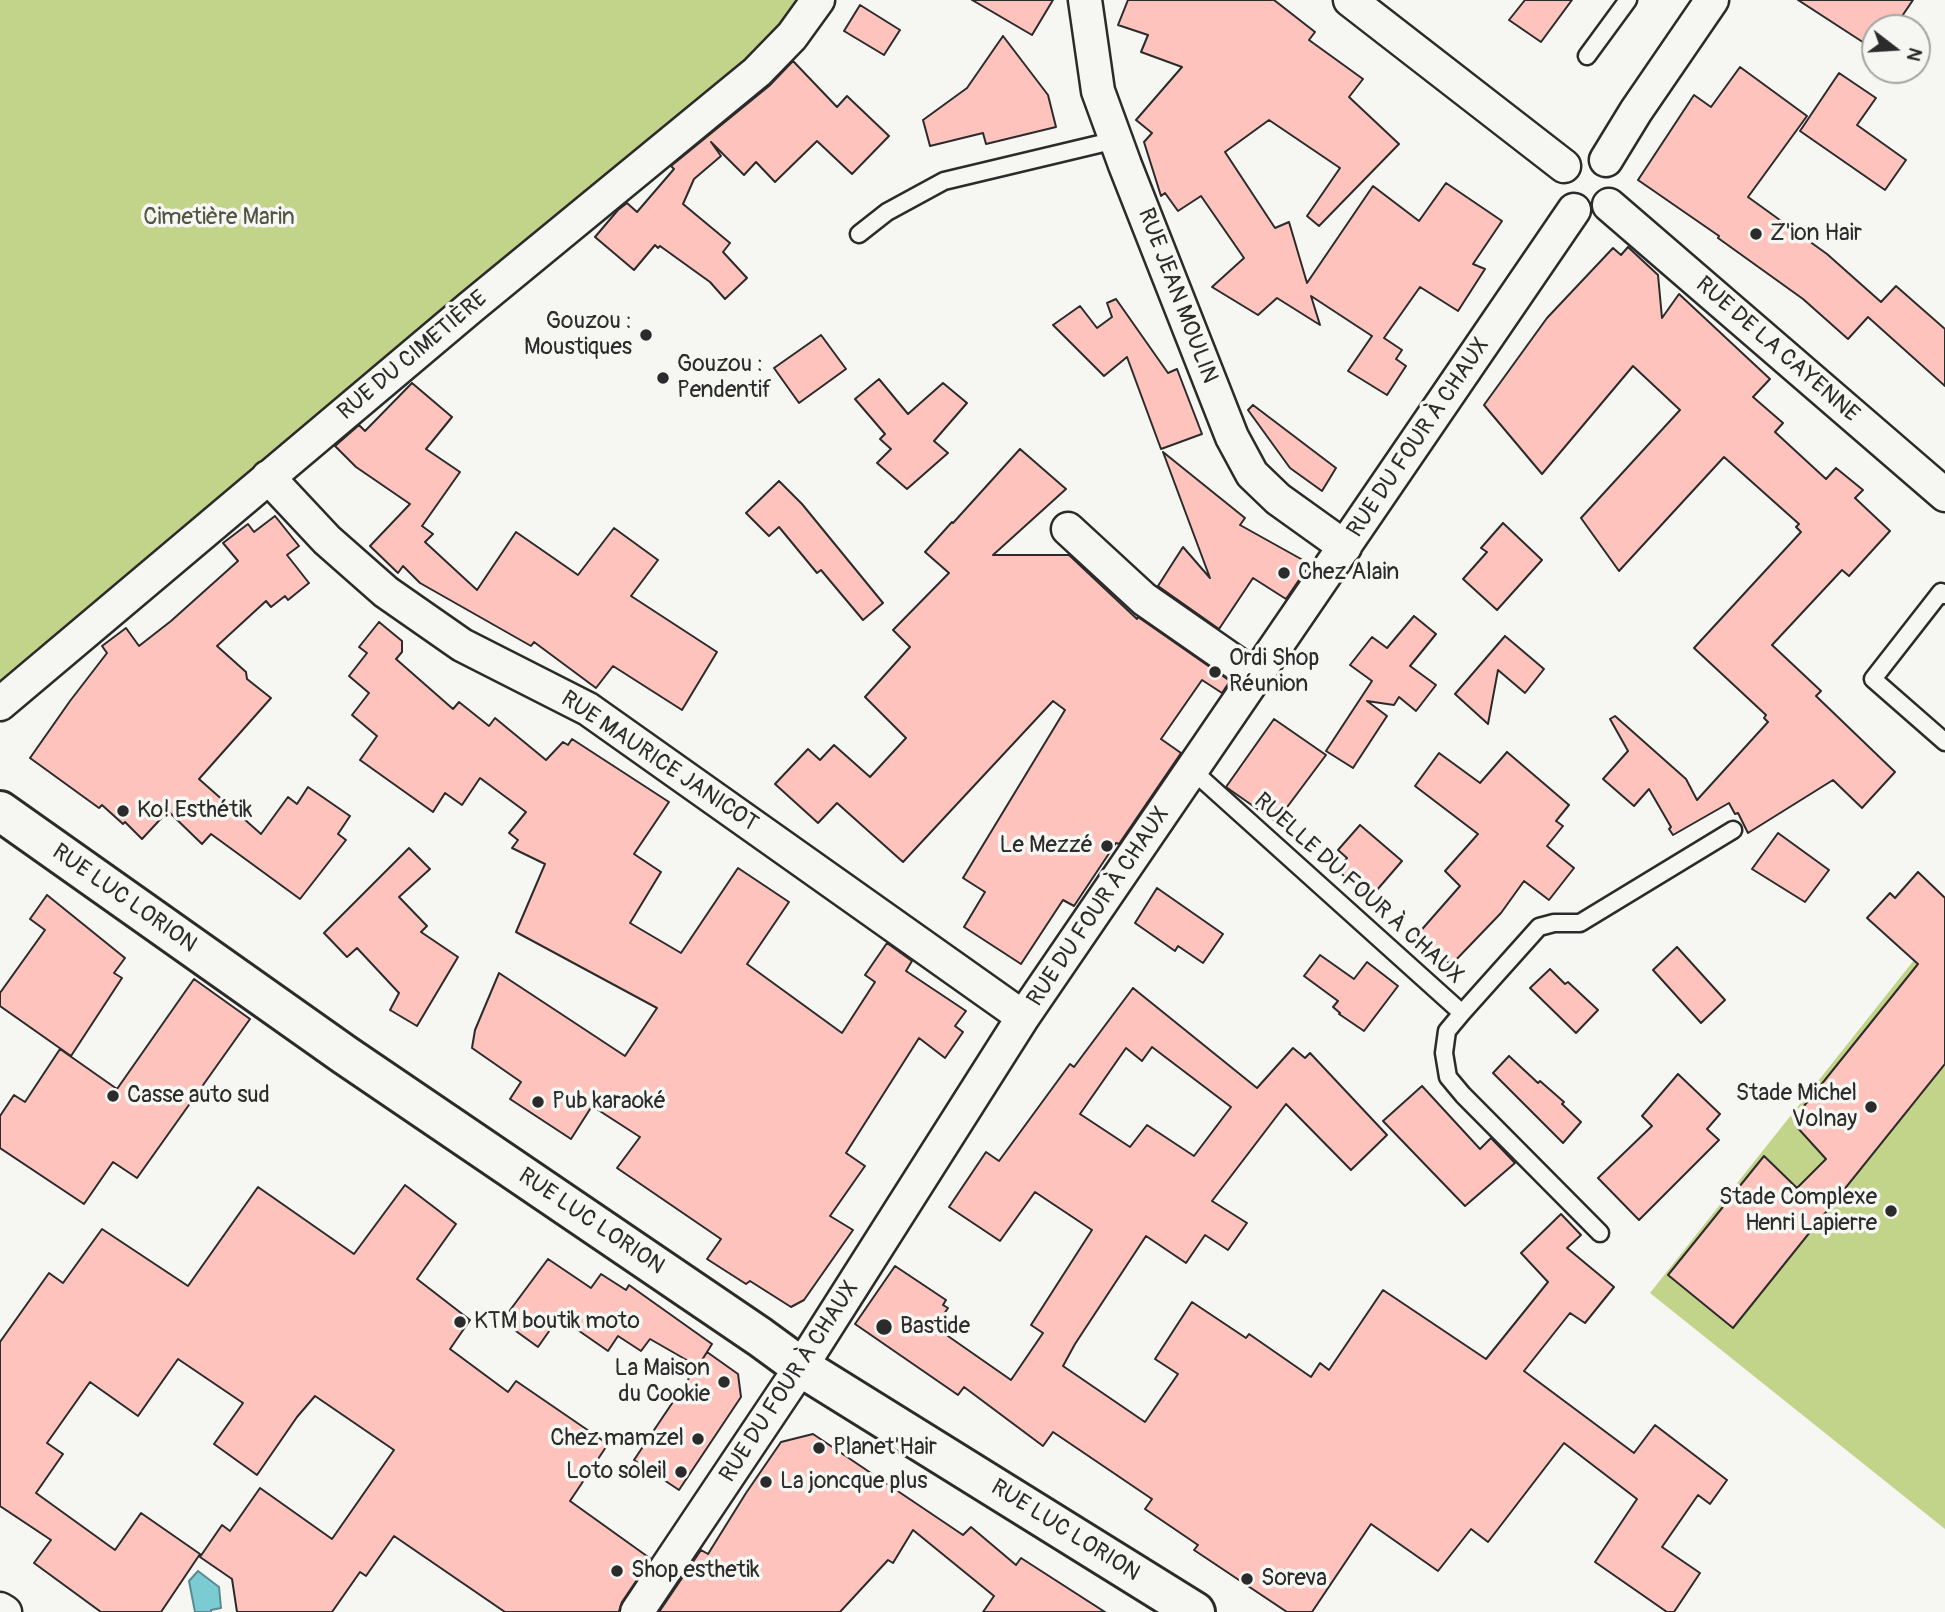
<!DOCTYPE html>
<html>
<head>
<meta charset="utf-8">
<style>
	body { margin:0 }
	#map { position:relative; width:1945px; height:1612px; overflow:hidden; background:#f6f6f2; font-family:Pangolin,sans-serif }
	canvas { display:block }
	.north { position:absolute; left:1861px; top:14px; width:70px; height:70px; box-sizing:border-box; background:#f6f6f2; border:2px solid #a5a5a2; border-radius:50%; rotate:107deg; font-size:19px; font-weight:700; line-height:28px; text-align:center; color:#2b2b2b }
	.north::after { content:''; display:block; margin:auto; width:24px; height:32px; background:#2b2b2b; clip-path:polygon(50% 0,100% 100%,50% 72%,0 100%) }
</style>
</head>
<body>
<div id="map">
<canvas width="1945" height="1612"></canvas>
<div class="north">N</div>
</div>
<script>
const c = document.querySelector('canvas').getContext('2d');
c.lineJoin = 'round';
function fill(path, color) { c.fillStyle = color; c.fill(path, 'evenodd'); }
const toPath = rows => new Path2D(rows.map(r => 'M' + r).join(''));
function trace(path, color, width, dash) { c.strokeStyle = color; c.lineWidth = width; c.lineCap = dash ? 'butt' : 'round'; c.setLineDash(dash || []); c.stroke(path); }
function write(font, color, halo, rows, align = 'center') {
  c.font = font + ' Pangolin,sans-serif'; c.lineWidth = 7; c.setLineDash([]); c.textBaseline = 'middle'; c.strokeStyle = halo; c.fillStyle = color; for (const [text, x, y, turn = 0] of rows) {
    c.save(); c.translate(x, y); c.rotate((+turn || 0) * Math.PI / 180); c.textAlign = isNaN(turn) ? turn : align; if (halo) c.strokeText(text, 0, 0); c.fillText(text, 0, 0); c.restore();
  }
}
fill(toPath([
	[0,0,805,0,745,65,0,683],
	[1945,921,1945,1529,1650,1293]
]), '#c2d489');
const water = toPath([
	[198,1571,219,1587,221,1608,211,1610,211,1612,195,1612,189,1581,198,1571]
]);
fill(water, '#7bcbd3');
trace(water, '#5b8b90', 2);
const building = toPath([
	[972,0,1053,0,1032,35,972,0],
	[1128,0,1274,0,1315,32,1309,40,1363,79,1349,97,1399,144,1319,226,1307,216,1340,168,1269,120,1225,152,1275,228,1289,222,1307,283,1373,186,1419,221,1446,183,1502,221,1473,264,1485,269,1458,311,1420,287,1384,338,1402,350,1396,359,1406,366,1387,395,1348,371,1372,336,1311,296,1320,325,1277,298,1258,315,1212,287,1244,258,1201,196,1178,211,1165,193,1161,196,1144,142,1152,133,1136,120,1182,67,1141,52,1148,35,1118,25,1128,0],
	[1525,0,1572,0,1541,42,1509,20,1525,0],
	[1798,0,1913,0,1894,28,1875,28,1875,50,1798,0],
	[860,5,900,30,884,55,844,31,860,5],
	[1003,36,1048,95,1056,127,986,144,983,133,930,146,923,120,967,88,1003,36],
	[793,61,837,107,847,96,889,136,852,174,817,141,775,182,756,162,744,175,711,142,721,156,694,179,683,204,730,243,723,252,747,278,725,299,710,282,660,246,658,248,655,245,634,270,595,237,618,210,627,203,637,212,674,169,671,166,769,86,793,61],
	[1740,67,1807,116,1748,197,1827,254,1881,302,1896,286,1945,329,1945,386,1868,317,1848,339,1803,299,1718,238,1719,236,1638,180,1694,95,1711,107,1740,67],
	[1839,73,1876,98,1857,125,1906,160,1885,190,1800,131,1839,73],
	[1628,247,1658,275,1662,318,1679,294,1725,337,1770,379,1753,397,1783,423,1775,432,1826,479,1836,468,1863,490,1855,498,1890,531,1849,576,1842,570,1772,645,1821,691,1816,696,1895,772,1862,808,1833,780,1748,833,1738,813,1735,814,1729,803,1673,835,1669,829,1671,827,1649,789,1634,806,1603,779,1628,751,1610,719,1615,716,1686,779,1697,800,1768,722,1764,718,1766,715,1694,648,1801,532,1796,527,1799,524,1724,457,1619,571,1581,518,1680,410,1633,366,1542,474,1484,405,1547,318,1613,248,1621,255,1628,247],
	[1116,299,1168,373,1177,369,1202,434,1161,449,1127,357,1104,376,1053,325,1080,306,1097,328,1112,317,1107,303,1116,299],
	[821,335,846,369,799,403,774,368,821,335],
	[879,379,908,414,943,383,967,403,934,441,948,453,907,489,877,463,891,449,880,439,885,434,855,399,879,379],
	[412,383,452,417,426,449,460,472,422,526,433,534,425,542,477,590,516,532,578,575,614,528,658,560,631,596,717,652,682,710,613,666,596,688,534,642,531,646,420,583,403,566,398,573,370,546,410,504,356,467,335,446,359,425,365,431,412,383],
	[1253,405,1336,468,1322,491,1290,468,1248,410,1253,405],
	[1020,449,1066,489,993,555,1069,555,1137,619,1138,617,1230,681,1222,693,1202,680,1161,739,1181,753,1119,844,1116,843,1074,906,1063,900,1021,964,964,927,985,892,963,878,1065,710,1053,701,903,862,837,803,818,823,775,784,808,749,820,760,834,745,870,777,906,738,865,697,910,647,893,630,949,573,925,552,952,522,953,523,1020,449],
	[1163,452,1245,518,1240,525,1310,564,1286,599,1253,578,1219,629,1158,586,1183,547,1210,578,1163,452],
	[779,481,802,504,883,603,863,620,821,570,817,573,779,527,769,536,746,513,779,481],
	[275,516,299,546,287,555,309,583,288,600,285,596,271,607,266,601,217,646,246,672,247,679,271,698,199,779,261,834,288,797,297,804,308,787,350,816,338,834,346,840,300,899,211,834,202,844,168,811,142,839,125,822,123,824,102,805,99,808,30,758,70,701,107,653,102,646,126,628,139,646,171,621,238,561,223,543,248,524,254,532,275,516],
	[1503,523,1542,560,1497,610,1463,579,1487,552,1481,548,1503,523],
	[1414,616,1436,634,1410,666,1436,685,1416,711,1399,697,1394,705,1367,701,1387,716,1353,768,1326,751,1372,681,1350,665,1372,637,1387,648,1414,616],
	[379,622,402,641,402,652,396,659,453,709,459,702,489,726,495,718,546,760,563,742,568,745,572,739,669,802,634,854,661,872,630,923,681,953,738,868,789,902,747,964,842,1033,875,982,865,975,887,943,912,961,906,971,966,1011,955,1026,963,1032,945,1058,919,1038,846,1153,865,1166,830,1216,853,1230,804,1300,791,1307,750,1281,746,1284,707,1259,721,1239,617,1168,640,1137,592,1106,571,1139,510,1099,521,1082,472,1048,475,1030,499,973,625,1056,657,1008,516,932,545,864,512,848,518,840,509,833,526,812,480,778,462,805,445,793,433,812,360,760,377,736,352,715,369,693,349,676,367,653,359,647,379,622],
	[1505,636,1544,669,1525,693,1498,670,1488,724,1455,694,1505,636],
	[1274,719,1326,755,1276,822,1226,787,1274,719],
	[1507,752,1569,805,1556,821,1563,826,1547,846,1574,868,1549,900,1524,881,1501,913,1451,965,1417,935,1460,886,1445,871,1478,834,1415,786,1439,753,1480,783,1507,752],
	[1360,825,1402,861,1370,898,1337,870,1347,858,1338,850,1360,825],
	[1778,833,1829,870,1805,902,1752,869,1778,833],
	[409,848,430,869,399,897,427,926,421,932,458,957,417,1026,390,1010,399,993,357,948,347,957,324,933,409,848],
	[1918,872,1945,898,1945,1064,1733,1328,1668,1275,1764,1156,1797,1188,1826,1159,1796,1126,1796,1116,1918,964,1867,918,1890,893,1895,898,1918,872],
	[1157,888,1223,934,1203,963,1178,946,1175,951,1135,923,1157,888],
	[47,895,125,958,114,973,122,978,71,1056,0,1006,0,993,45,930,30,919,47,895],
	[1677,947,1725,1000,1701,1023,1653,970,1677,947],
	[1320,955,1354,979,1367,962,1398,986,1364,1031,1339,1014,1340,1013,1333,1007,1338,1001,1304,976,1320,955],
	[1550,969,1565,984,1568,982,1598,1010,1576,1033,1530,988,1550,969],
	[194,979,250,1019,137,1178,113,1162,84,1204,0,1148,0,1116,14,1095,25,1102,60,1049,117,1089,194,979],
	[1133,988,1257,1088,1293,1048,1305,1058,1310,1053,1387,1135,1351,1170,1286,1104,1212,1201,1247,1223,1228,1250,1205,1235,1186,1263,1146,1236,1075,1344,1063,1366,1145,1422,1178,1374,1155,1359,1192,1302,1246,1338,1249,1334,1311,1377,1320,1363,1329,1370,1383,1290,1486,1359,1548,1282,1521,1253,1561,1214,1581,1235,1567,1248,1614,1287,1585,1323,1570,1313,1524,1371,1634,1453,1655,1425,1727,1480,1710,1504,1698,1495,1662,1547,1700,1573,1674,1612,1667,1612,1595,1562,1637,1499,1564,1443,1488,1542,1471,1529,1438,1571,1371,1524,1312,1612,1287,1612,1194,1550,1198,1545,1145,1509,1152,1499,1053,1432,1043,1446,964,1387,958,1395,855,1324,895,1266,946,1300,943,1305,948,1308,935,1327,1011,1380,1043,1333,1031,1325,1092,1230,1035,1192,1000,1241,949,1207,986,1152,999,1161,1070,1064,1074,1067,1133,988],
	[1152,1047,1231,1107,1194,1156,1147,1125,1130,1147,1080,1114,1126,1048,1142,1061,1152,1047],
	[1509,1056,1538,1083,1540,1081,1564,1102,1562,1104,1581,1122,1563,1143,1493,1073,1509,1056],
	[1678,1074,1720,1114,1707,1129,1719,1140,1639,1220,1598,1178,1652,1126,1642,1116,1678,1074],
	[1422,1086,1480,1149,1491,1138,1515,1163,1465,1206,1383,1121,1422,1086],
	[405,1185,456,1224,417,1279,470,1320,450,1349,508,1392,516,1381,608,1444,570,1501,651,1559,622,1602,619,1612,505,1612,394,1536,366,1576,360,1572,332,1612,237,1612,232,1579,200,1557,222,1525,230,1531,260,1488,332,1539,394,1450,315,1396,297,1417,257,1475,214,1444,243,1403,178,1359,138,1416,90,1382,47,1443,63,1454,36,1493,115,1550,141,1513,200,1554,161,1612,101,1612,34,1563,51,1540,0,1506,0,1342,49,1273,63,1283,102,1229,188,1286,258,1187,354,1254,405,1185],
	[548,1259,591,1288,601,1274,626,1290,629,1285,712,1344,702,1360,707,1352,738,1374,741,1397,679,1490,634,1460,697,1366,650,1339,641,1351,618,1336,608,1351,559,1317,538,1347,502,1321,548,1259],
	[813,1434,963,1535,971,1527,1016,1565,1021,1558,1105,1612,983,1612,994,1596,913,1530,893,1563,888,1560,840,1612,659,1612,701,1550,708,1554,746,1493,781,1442,813,1434]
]);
fill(building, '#ffc3bd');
trace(building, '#2b2b2b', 2);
const service = toPath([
	[1587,56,1628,0],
	[859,234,887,212,944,181,1116,140],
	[1945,595,1941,592,1873,679,1945,742],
	[1193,771,1462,1013,1539,927,1554,923,1580,923,1733,830],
	[1462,1013,1447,1031,1444,1053,1448,1077,1463,1095,1600,1233]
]);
const minor = toPath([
	[1085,0,1098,91,1125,165,1232,437,1252,474,1278,499,1345,547],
	[1350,0,1564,166],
	[1606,160,1636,111,1712,0],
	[1609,205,1945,495],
	[268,477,327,540,386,592,462,645,588,709,1023,1017],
	[1068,529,1144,599,1256,677],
	[0,704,471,307,757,72,792,36,818,0],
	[0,1609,5,1612],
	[637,1612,801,1367,1023,1017,1574,210]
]);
const tertiary = toPath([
	[0,811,345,1055,760,1337,801,1367,1195,1612]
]);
trace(service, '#2b2b2b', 21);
trace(minor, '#2b2b2b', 37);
trace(tertiary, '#2b2b2b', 44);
trace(service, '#f6f6f2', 16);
trace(minor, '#f6f6f2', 32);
trace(tertiary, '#f6f6f2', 38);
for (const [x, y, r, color] of [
	[1756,234,7,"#2b2b2b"],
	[646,335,7,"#2b2b2b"],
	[663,378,7,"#2b2b2b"],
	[1284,573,7,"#2b2b2b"],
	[1215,672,7,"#2b2b2b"],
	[123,811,7,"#2b2b2b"],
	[1107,846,7,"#2b2b2b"],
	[113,1096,7,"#2b2b2b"],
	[538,1102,7,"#2b2b2b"],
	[1871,1107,7,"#2b2b2b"],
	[1891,1211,7,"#2b2b2b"],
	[460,1322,7,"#2b2b2b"],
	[884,1327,9,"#2b2b2b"],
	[724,1382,7,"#2b2b2b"],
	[698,1439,7,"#2b2b2b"],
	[819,1448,7,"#2b2b2b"],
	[681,1472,7,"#2b2b2b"],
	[766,1482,7,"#2b2b2b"],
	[617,1571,7,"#2b2b2b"],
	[1247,1579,7,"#2b2b2b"]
]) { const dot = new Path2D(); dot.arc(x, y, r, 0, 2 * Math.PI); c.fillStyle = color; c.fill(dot); trace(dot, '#f6f6f2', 2.5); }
write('23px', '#515542', '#f6f6f2', [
	["Cimetière Marin",219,218]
]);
write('23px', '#2b2b2b', '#f6f6f2', [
	["Z'ion Hair",1770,234],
	["Gouzou :",632,322,"right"],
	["Moustiques",632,348,"right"],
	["Gouzou :",677,365],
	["Pendentif",677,391],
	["Chez Alain",1298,573],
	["Ordi Shop",1229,659],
	["Réunion",1229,685],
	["Ko! Esthétik",137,811],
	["Le Mezzé",1093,846,"right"],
	["Stade Michel",1857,1094,"right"],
	["Volnay",1857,1120,"right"],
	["Casse auto sud",127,1096],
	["Pub karaoké",552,1102],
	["Stade Complexe",1877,1198,"right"],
	["Henri Lapierre",1877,1224,"right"],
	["KTM boutik moto",474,1322],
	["Bastide",900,1327],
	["La Maison",710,1369,"right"],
	["du Cookie",710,1395,"right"],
	["Chez mamzel",684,1439,"right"],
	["Planet'Hair",833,1448],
	["Loto soleil",667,1472,"right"],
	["La joncque plus",780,1482],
	["Shop esthetik",631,1571],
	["Soreva",1261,1579]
], 'left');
write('23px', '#2b2b2b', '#f6f6f2', [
	["RUE JEAN MOULIN",1177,296,69],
	["RUE DE LA CAYENNE",1777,350,41],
	["RUE DU CIMETIÈRE",413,356,-40],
	["RUE DU FOUR À CHAUX",1419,438,-56],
	["RUE MAURICE JANICOT",659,762,34],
	["RUELLE DU FOUR À CHAUX",1358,889,42],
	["RUE LUC LORION",124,899,35],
	["RUE DU FOUR À CHAUX",1099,907,-56],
	["RUE LUC LORION",591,1222,34],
	["RUE DU FOUR À CHAUX",790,1382,-57],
	["RUE LUC LORION",1065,1531,32]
]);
</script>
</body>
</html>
